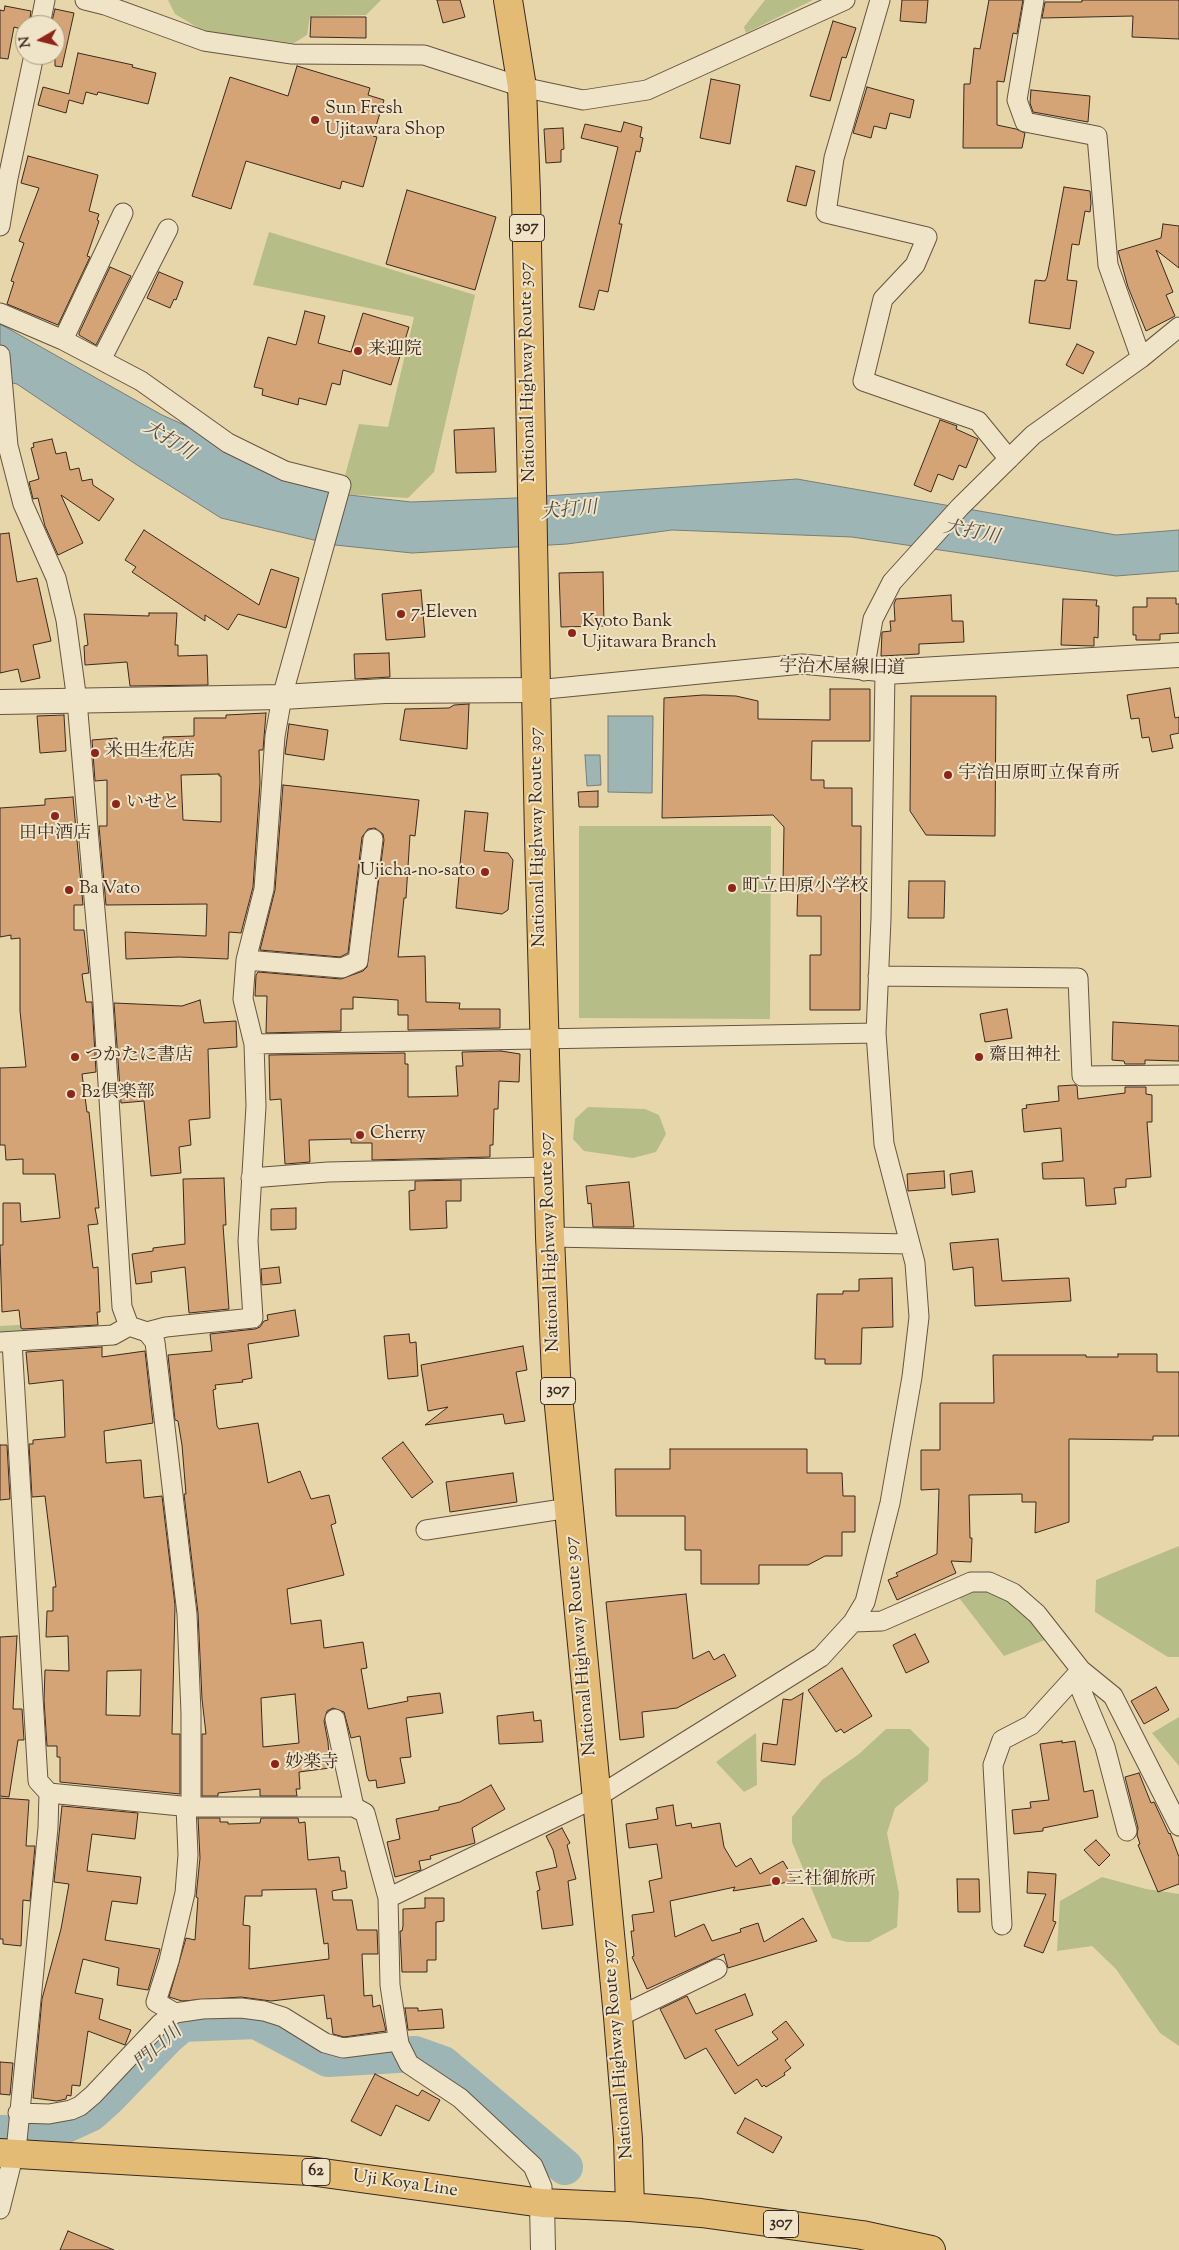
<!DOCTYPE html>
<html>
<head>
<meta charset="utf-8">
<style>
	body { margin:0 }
	#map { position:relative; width:1179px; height:2250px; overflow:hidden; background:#e7d6a9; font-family:"Sorts Mill Goudy",serif }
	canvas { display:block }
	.north { position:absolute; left:15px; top:15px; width:50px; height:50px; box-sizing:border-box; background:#efe4c7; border:1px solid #a79984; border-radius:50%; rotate:262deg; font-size:14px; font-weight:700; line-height:20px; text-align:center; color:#3b2920 }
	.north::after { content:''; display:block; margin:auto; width:18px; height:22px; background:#8f2418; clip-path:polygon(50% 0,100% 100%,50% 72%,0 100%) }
</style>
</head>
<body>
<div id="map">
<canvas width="1179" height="2250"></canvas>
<div class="north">N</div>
</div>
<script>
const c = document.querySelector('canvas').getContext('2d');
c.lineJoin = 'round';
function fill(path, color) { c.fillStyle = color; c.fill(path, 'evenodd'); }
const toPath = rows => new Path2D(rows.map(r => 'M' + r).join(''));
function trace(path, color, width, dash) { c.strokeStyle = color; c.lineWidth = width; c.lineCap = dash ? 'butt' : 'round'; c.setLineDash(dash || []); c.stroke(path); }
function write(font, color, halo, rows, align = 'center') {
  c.font = font + ' "Sorts Mill Goudy","Noto Serif JP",serif'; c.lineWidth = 4; c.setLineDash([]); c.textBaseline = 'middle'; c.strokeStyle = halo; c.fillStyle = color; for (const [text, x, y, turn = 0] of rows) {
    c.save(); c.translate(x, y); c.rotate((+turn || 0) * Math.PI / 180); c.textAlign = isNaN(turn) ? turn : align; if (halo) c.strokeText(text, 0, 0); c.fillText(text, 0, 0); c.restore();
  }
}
fill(toPath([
	[168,0,381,0,366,15,310,16,307,35,294,43,205,32,175,14],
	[765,0,813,0,746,33,744,27],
	[269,232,475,295,434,472,408,498,340,494,359,424,388,427,414,317,253,285],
	[579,826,771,826,770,1019,579,1018],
	[588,1107,645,1109,659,1115,666,1134,656,1152,633,1158,584,1151,573,1139,575,1119],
	[36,1324,36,1340,0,1342,0,1326],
	[1179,1546,1179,1657,1168,1657,1095,1612,1096,1580],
	[989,1582,1055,1636,1004,1656,953,1590],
	[1179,1717,1179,1766,1152,1733],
	[886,1729,910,1729,929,1748,928,1781,895,1808,887,1833,899,1893,897,1927,869,1942,847,1942,832,1938,792,1842,792,1817,822,1780,859,1754],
	[756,1733,757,1785,744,1792,716,1762],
	[1102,1877,1146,1889,1179,1894,1179,2046,1160,2033,1116,1969,1092,1946,1057,1951,1060,1901]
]), '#b6bd87');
const water = toPath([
	[0,324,162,415,340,494,411,502,516,498,797,479,1116,535,1179,530,1179,571,1116,576,852,537,672,530,567,544,412,553,335,545,221,518,137,465,17,384,0,380,0,324],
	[608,716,653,716,652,793,608,792,608,716],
	[585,755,600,755,601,785,587,786,585,755]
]);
fill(water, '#9db6b5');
trace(water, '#767e79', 1);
trace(toPath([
	[0,2133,47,2132,64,2126,90,2114,108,2098,168,2036,182,2024,256,2021,328,2059,415,2054,443,2064,565,2167]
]), '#9db6b5', 36);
const building = toPath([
	[437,0,460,0,465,17,443,23,437,0],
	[902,0,928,0,926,23,900,21,902,0],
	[989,0,1023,0,1017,34,1013,33,1004,82,997,81,997,125,1016,129,1025,133,1022,148,963,148,964,84,970,84,974,48,980,49,989,0],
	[1082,0,1179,0,1179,39,1132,37,1133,16,1042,18,1045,2,1082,2,1082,0],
	[5,6,31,11,29,25,22,25,21,29,14,27,8,59,0,58,0,10,4,11,5,6],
	[55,9,74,13,62,67,55,66,55,25,51,25,55,9],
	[311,17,366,17,366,38,310,37,311,17],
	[833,21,856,28,846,58,842,57,830,101,810,96,833,21],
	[78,53,133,65,132,67,156,73,148,104,98,92,97,95,86,92,83,104,69,100,66,113,38,105,43,87,69,94,78,53],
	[297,66,370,88,368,95,384,100,373,136,377,137,363,187,342,181,340,189,246,161,231,209,192,196,230,77,288,96,297,66],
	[711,79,740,85,730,144,700,138,711,79],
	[867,87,914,100,910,118,890,113,886,129,874,126,871,138,853,133,867,87],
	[1031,90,1090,96,1088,122,1033,112,1030,103,1031,90],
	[624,122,642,127,640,137,643,138,640,152,636,151,626,194,619,224,622,224,608,292,599,290,594,310,579,307,618,147,581,138,585,124,621,132,624,122],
	[563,128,564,149,561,150,561,162,546,163,544,129,563,128],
	[28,156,98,175,89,211,99,214,97,220,99,221,87,256,90,257,58,325,7,304,14,282,11,281,24,243,19,241,39,188,21,183,28,156],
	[796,166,815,171,806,206,787,201,796,166],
	[1064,187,1090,191,1091,203,1090,212,1085,211,1079,245,1072,244,1067,280,1077,281,1070,329,1029,323,1035,280,1045,281,1047,277,1064,187],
	[407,190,496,217,475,290,386,264,407,190],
	[1163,224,1179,226,1179,268,1156,250,1173,292,1166,295,1175,316,1146,331,1128,287,1118,251,1161,238,1163,224],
	[110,267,131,276,96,345,79,335,79,333,110,267],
	[159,272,183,282,176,300,174,299,170,308,147,298,159,272],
	[305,311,325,316,318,343,351,352,363,313,409,327,391,385,343,370,340,385,332,383,326,405,299,398,298,405,262,395,263,389,254,387,268,337,296,345,305,311],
	[1077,344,1094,352,1083,374,1066,365,1077,344],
	[940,420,957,426,956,429,978,439,966,468,959,465,953,480,938,474,931,492,914,485,940,420],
	[494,428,496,472,456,473,454,430,494,428],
	[52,439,56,454,66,452,70,470,79,468,82,481,92,479,93,485,114,499,99,521,61,495,83,543,58,555,45,526,38,498,33,499,29,482,39,479,31,448,34,447,33,443,52,439],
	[144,530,259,605,271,569,299,578,286,628,238,614,228,630,205,615,205,621,132,572,136,567,125,560,144,530],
	[9,533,17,582,37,578,51,641,33,645,40,678,21,682,18,669,0,673,0,534,9,533],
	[603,572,604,626,561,627,559,573,603,572],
	[421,590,425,637,386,640,382,594,421,590],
	[951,595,952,621,963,621,964,642,919,644,919,654,881,656,882,632,891,631,890,621,895,621,894,604,896,599,951,595],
	[1147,598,1176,598,1176,604,1179,604,1179,633,1160,634,1160,640,1136,640,1136,635,1133,635,1133,607,1147,607,1147,598],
	[1063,599,1097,600,1096,606,1099,606,1098,638,1094,637,1094,646,1061,645,1063,599],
	[149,613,177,613,175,645,178,645,178,656,207,655,208,685,130,686,127,662,85,665,84,646,88,645,84,614,149,616,149,613],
	[389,653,390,677,355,679,354,654,389,653],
	[1170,688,1175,718,1179,717,1179,733,1170,735,1173,748,1152,752,1149,737,1142,738,1139,718,1131,719,1127,695,1170,688],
	[830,689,870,689,870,741,812,741,811,780,824,780,824,788,852,788,852,826,861,826,860,1010,810,1010,810,955,821,955,821,916,797,916,798,885,783,884,784,827,773,815,662,818,664,698,703,695,736,696,758,701,758,719,830,720,830,689],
	[911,696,996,696,995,836,926,835,910,811,911,696],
	[469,704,467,749,400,740,405,709,449,708,454,705,469,704],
	[266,713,263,750,259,750,260,783,253,887,241,933,229,932,228,959,179,957,126,959,125,932,206,936,207,904,106,905,99,826,107,826,107,780,95,781,92,740,117,738,118,756,160,750,160,747,164,747,163,737,194,736,194,718,226,718,226,715,266,713],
	[219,774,219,776,221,776,221,822,183,820,181,775,219,774],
	[64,715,66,751,40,753,37,716,64,715],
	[289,724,328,730,324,760,285,754,289,724],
	[283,785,419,800,415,836,410,835,406,898,404,898,398,957,425,956,426,1002,460,1003,459,1009,500,1009,500,1028,408,1030,408,1015,398,1015,398,1000,353,997,353,1009,341,1009,341,1031,266,1033,267,996,255,996,256,975,258,972,341,979,363,971,367,967,384,840,383,834,375,828,368,829,362,837,348,953,340,957,260,950,275,890,283,785],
	[598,791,598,807,579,807,578,792,598,791],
	[73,797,83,905,74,905,74,930,84,930,89,973,82,974,86,1002,92,1002,96,1072,82,1074,87,1112,89,1112,99,1208,95,1208,98,1224,88,1225,93,1268,98,1267,100,1312,97,1312,98,1325,23,1329,21,1328,19,1310,2,1312,0,1245,3,1245,3,1203,20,1203,21,1222,60,1218,55,1174,23,1174,23,1159,6,1160,5,1145,0,1145,0,1068,26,1067,20,1011,20,938,11,939,11,935,0,937,0,808,45,805,45,799,73,797],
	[465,811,488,813,484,851,508,853,513,860,508,910,502,914,456,908,465,811],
	[909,881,945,881,944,918,908,918,909,881],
	[200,1000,204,1023,236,1021,237,1047,208,1049,210,1118,189,1120,191,1145,179,1147,181,1173,151,1176,144,1101,121,1103,114,1003,182,1006,200,1000],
	[1007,1009,1012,1038,985,1042,980,1014,1007,1009],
	[1113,1022,1179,1026,1179,1061,1145,1060,1145,1064,1125,1064,1124,1061,1112,1060,1113,1022],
	[501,1051,520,1054,519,1082,499,1081,498,1109,494,1109,493,1145,490,1145,490,1157,372,1160,372,1143,351,1143,351,1139,309,1140,310,1162,285,1164,281,1099,270,1100,269,1055,405,1053,405,1064,408,1064,408,1097,458,1096,456,1066,463,1066,462,1052,501,1051],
	[1075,1085,1077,1086,1078,1099,1125,1093,1125,1087,1146,1087,1146,1094,1152,1095,1152,1122,1147,1122,1151,1177,1126,1179,1126,1187,1114,1188,1116,1204,1086,1206,1084,1178,1043,1179,1042,1163,1063,1161,1061,1128,1024,1132,1022,1109,1027,1108,1026,1105,1059,1101,1058,1086,1075,1085],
	[944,1171,945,1188,908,1191,907,1174,944,1171],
	[972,1171,975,1192,952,1195,950,1174,972,1171],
	[224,1178,226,1225,223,1225,229,1309,189,1313,185,1267,151,1272,152,1282,136,1284,132,1254,153,1251,153,1248,185,1244,183,1179,224,1178],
	[461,1180,461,1201,446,1201,447,1228,410,1230,409,1191,415,1190,415,1181,461,1180],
	[629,1182,634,1227,593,1227,591,1203,588,1204,586,1186,629,1182],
	[296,1208,296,1229,271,1230,271,1209,296,1208],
	[998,1239,1002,1281,1069,1278,1071,1301,975,1306,973,1267,953,1270,950,1243,998,1239],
	[279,1267,281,1283,262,1285,261,1269,279,1267],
	[892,1278,893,1327,862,1328,861,1364,825,1364,825,1359,815,1359,817,1294,843,1294,843,1291,859,1291,859,1279,892,1278],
	[295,1310,299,1336,248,1344,252,1378,242,1380,243,1382,215,1385,216,1389,213,1390,217,1426,219,1429,258,1423,268,1483,300,1471,311,1499,329,1495,336,1523,331,1525,344,1575,287,1589,291,1624,321,1620,324,1648,363,1642,367,1668,361,1669,368,1709,408,1701,407,1697,440,1693,443,1713,406,1718,411,1757,400,1758,405,1783,377,1788,376,1780,369,1781,367,1776,360,1736,351,1738,344,1712,333,1708,327,1711,324,1721,328,1742,330,1768,299,1772,300,1789,296,1789,297,1796,260,1796,260,1789,218,1793,218,1796,202,1796,202,1734,206,1734,202,1699,198,1613,184,1494,186,1494,182,1445,178,1421,175,1420,168,1355,212,1351,210,1334,255,1329,260,1327,264,1321,268,1320,267,1315,295,1310],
	[295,1694,299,1743,263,1747,261,1698,295,1694],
	[409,1334,410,1343,416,1342,418,1376,388,1379,384,1336,409,1334],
	[523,1346,527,1370,516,1372,525,1421,505,1424,503,1414,425,1425,448,1407,428,1411,421,1365,523,1346],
	[102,1347,102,1357,145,1351,153,1423,104,1431,106,1463,141,1460,144,1498,162,1496,175,1605,172,1734,180,1734,180,1794,60,1782,60,1757,57,1757,57,1746,47,1746,44,1700,45,1670,69,1671,68,1636,46,1637,47,1611,53,1611,53,1587,56,1587,45,1496,32,1497,29,1444,33,1444,33,1440,65,1437,63,1380,29,1384,26,1352,102,1347],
	[141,1670,140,1716,106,1715,107,1671,141,1670],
	[1118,1354,1157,1354,1157,1372,1179,1372,1179,1436,1153,1436,1153,1440,1069,1439,1069,1522,1035,1533,1036,1502,1022,1502,1022,1494,969,1495,970,1538,972,1538,971,1562,951,1561,956,1573,897,1600,888,1580,898,1576,896,1573,937,1554,939,1489,921,1490,921,1450,940,1450,940,1403,994,1403,993,1355,1086,1355,1086,1357,1118,1357,1118,1354],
	[403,1442,433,1482,412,1498,382,1458,403,1442],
	[0,1445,7,1445,10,1499,0,1500,0,1445],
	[670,1449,807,1449,807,1473,842,1473,843,1496,855,1496,855,1532,842,1532,842,1556,825,1556,808,1565,759,1565,759,1584,701,1584,701,1550,685,1550,685,1516,616,1516,615,1469,670,1469,670,1449],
	[513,1473,517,1502,450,1512,446,1482,513,1473],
	[686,1594,693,1659,709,1651,714,1660,724,1654,736,1676,677,1708,642,1712,644,1737,620,1740,606,1602,686,1594],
	[915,1634,929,1662,906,1673,893,1645,915,1634],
	[17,1636,13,1709,22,1709,24,1740,18,1740,9,1797,0,1796,0,1637,17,1636],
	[842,1668,872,1716,844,1733,841,1729,836,1732,808,1690,842,1668],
	[1156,1687,1169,1710,1144,1724,1131,1701,1156,1687],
	[803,1693,795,1765,761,1761,763,1743,777,1745,783,1699,791,1700,803,1693],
	[533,1712,534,1721,541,1720,543,1742,499,1744,497,1716,533,1712],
	[1062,1741,1062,1743,1075,1741,1084,1792,1093,1790,1098,1817,1043,1828,1043,1831,1014,1834,1012,1810,1031,1808,1030,1802,1049,1800,1040,1744,1062,1741],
	[1139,1773,1151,1803,1154,1802,1169,1834,1170,1833,1179,1857,1179,1884,1158,1892,1138,1845,1140,1844,1137,1835,1138,1828,1125,1777,1139,1773],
	[491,1785,505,1809,472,1828,475,1843,430,1856,431,1859,419,1861,421,1870,395,1877,387,1842,400,1839,396,1819,439,1810,439,1807,460,1802,491,1785],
	[0,1798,29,1800,26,1846,35,1846,30,1901,23,1900,21,1946,3,1944,3,1939,0,1939,0,1798],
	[673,1805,676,1826,691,1823,692,1828,720,1823,724,1847,736,1867,751,1858,760,1874,783,1861,795,1881,733,1891,735,1887,670,1901,675,1937,704,1924,712,1941,741,1932,740,1929,758,1923,764,1942,803,1918,817,1941,728,1968,724,1954,647,1989,632,1957,634,1956,631,1931,634,1931,632,1915,654,1912,649,1881,662,1878,657,1844,629,1848,626,1824,658,1819,656,1808,673,1805],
	[62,1806,138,1813,135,1839,92,1834,87,1871,141,1877,137,1904,112,1901,105,1940,160,1949,148,1990,117,1985,119,1968,83,1959,75,1993,103,1999,99,2019,131,2030,125,2045,88,2031,80,2086,72,2085,71,2096,67,2095,66,2099,57,2101,33,2098,42,1999,61,1929,69,1884,54,1882,62,1806],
	[198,1818,220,1818,220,1822,228,1822,228,1824,260,1823,261,1818,298,1818,299,1823,305,1822,308,1860,339,1857,341,1871,345,1871,347,1888,332,1891,333,1900,352,1900,357,1930,377,1930,378,1954,362,1954,364,1996,372,1995,373,2007,380,2005,386,2031,344,2037,333,2034,331,2018,327,2019,324,1995,271,2001,241,1997,182,2001,169,1997,186,1938,195,1940,198,1898,196,1897,200,1858,198,1818],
	[316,1889,324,1944,328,1943,329,1959,249,1969,250,1926,243,1925,245,1896,262,1896,262,1890,316,1889],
	[562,1828,570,1843,567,1845,576,1879,568,1881,573,1925,542,1929,537,1891,540,1890,536,1872,557,1867,553,1850,546,1836,562,1828],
	[1096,1840,1110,1855,1099,1866,1084,1850,1096,1840],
	[1028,1872,1056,1874,1053,1921,1056,1922,1043,1953,1024,1946,1046,1894,1027,1893,1028,1872],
	[957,1879,979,1879,980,1912,958,1912,957,1879],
	[425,1898,444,1898,444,1921,436,1922,436,1960,427,1960,427,1972,402,1972,400,1931,402,1931,403,1926,403,1909,425,1908,425,1898],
	[745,1994,753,2015,715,2030,738,2066,778,2039,772,2032,786,2021,804,2045,785,2060,791,2068,784,2073,785,2075,766,2087,764,2085,762,2087,757,2079,735,2094,706,2048,685,2059,660,2009,687,1996,696,2014,745,1994],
	[405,2008,418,2008,418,2011,442,2009,444,2028,408,2030,405,2008],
	[0,2062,13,2063,10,2095,0,2094,0,2062],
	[375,2074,418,2096,422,2090,440,2100,429,2121,396,2105,381,2136,351,2121,375,2074],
	[745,2118,782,2137,773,2153,737,2133,745,2118],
	[68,2231,114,2250,60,2250,68,2231]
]);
fill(building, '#d5a476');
trace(building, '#3b2920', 1);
const minor = toPath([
	[85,0,105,5,204,41,292,54,424,55,522,87,583,100,647,90,845,0],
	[880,0,834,158,826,213,927,237,915,265,883,299,863,381,978,421,1009,459],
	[1034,0,1017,100,1025,122,1097,136,1108,265,1141,358],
	[40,25,45,0],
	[0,226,8,178,34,55],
	[0,313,63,340,141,381,228,443,285,471,341,485,282,697,275,736,264,889,246,960,243,999,254,1044,256,1106,248,1241,253,1318,166,1327,147,1332,129,1326,113,1335,0,1342],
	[63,340,123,213],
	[0,355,8,446,23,504,56,578,66,620,77,701,103,1003,122,1307,129,1326],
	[101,360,168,229],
	[864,671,873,619,892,582,960,507,1033,435,1141,358,1179,327],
	[246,960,342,968,358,961,373,839],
	[878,976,1078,978,1082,1076,1179,1075],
	[254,1044,876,1033],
	[251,1178,328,1172,548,1167],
	[550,1237,910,1244],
	[147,1332,155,1342,187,1614,191,1713,191,1807],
	[426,1530,569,1508],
	[853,1622,882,1621,971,1582,989,1582,1013,1593,1037,1614,1081,1670,1113,1696,1179,1826],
	[1081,1670,1081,1690,1105,1747,1127,1831],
	[335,1719,354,1807],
	[49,1793,191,1807,354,1807,365,1813,388,1898,390,1985,399,2044,409,2064,460,2098,533,2166,542,2187,542,2203],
	[388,1898,597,1797,821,1657,853,1622,865,1602,890,1503,912,1377,919,1317,915,1263,884,1144,876,1033,881,919,885,672,802,664,536,690],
	[1002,1925,993,1765,1002,1740,1031,1725,1081,1670],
	[175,2013,156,2002,169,1961,185,1893,188,1855,186,1806],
	[618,2017,717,1969],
	[18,2113,49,2114,71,2110,80,2106,93,2095,160,2024,175,2013,202,2009,241,2008,264,2011,283,2017,325,2043,343,2048,398,2041],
	[0,2209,17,2141,48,1828,49,1793,38,1781,12,1342]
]);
const tertiary = toPath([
	[885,672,1179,655],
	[0,702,282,697,385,691,536,690],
	[542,2203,543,2250]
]);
const primary = toPath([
	[0,2153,309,2171,542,2203,630,2207]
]);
const trunk = toPath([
	[508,0,522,87,526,194,539,837,550,1237,556,1375,618,2017,628,2139,630,2207,701,2213,862,2235,931,2250]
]);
trace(minor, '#665442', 21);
trace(tertiary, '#665442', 26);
trace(primary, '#3b2920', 30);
trace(trunk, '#3b2920', 30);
trace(minor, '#efe4c7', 19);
trace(tertiary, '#efe4c7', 24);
trace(primary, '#e4bb74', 28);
trace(trunk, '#e4bb74', 28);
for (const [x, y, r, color] of [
	[315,120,5,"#8f2418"],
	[358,351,5,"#8f2418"],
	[401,614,5,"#8f2418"],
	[572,633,5,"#8f2418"],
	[95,753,5,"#8f2418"],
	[948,775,5,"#8f2418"],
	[116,804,5,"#8f2418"],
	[55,816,5,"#8f2418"],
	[485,872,5,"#8f2418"],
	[732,888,5,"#8f2418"],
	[69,890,5,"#8f2418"],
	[75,1057,5,"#8f2418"],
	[979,1057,5,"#8f2418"],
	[71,1094,5,"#8f2418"],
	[360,1135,5,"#8f2418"],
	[275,1764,5,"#8f2418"],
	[776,1881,5,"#8f2418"]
]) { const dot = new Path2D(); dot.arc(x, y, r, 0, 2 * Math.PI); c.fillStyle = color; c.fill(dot); trace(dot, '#efe4c7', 2); }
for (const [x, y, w] of [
	[527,228,35],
	[558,1391,35],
	[316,2172,28],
	[781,2224,35]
]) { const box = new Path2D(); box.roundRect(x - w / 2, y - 13.5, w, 27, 4); c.fillStyle = '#efe4c7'; c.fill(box); trace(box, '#3b2920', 1); }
write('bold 16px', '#3b2920', null, [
	["307",527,228],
	["307",558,1391],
	["62",316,2172],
	["307",781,2224]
]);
write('18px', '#3b2920', '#efe4c7', [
	["Sun Fresh",325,110],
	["Ujitawara Shop",325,131],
	["来迎院",368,351],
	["7-Eleven",411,614],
	["Kyoto Bank",582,623],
	["Ujitawara Branch",582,644],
	["米田生花店",105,753],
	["宇治田原町立保育所",958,775],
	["いせと",126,804],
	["田中酒店",55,835,"center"],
	["Ujicha-no-sato",475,872,"right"],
	["町立田原小学校",742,888],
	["Ba Vato",79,890],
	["つかたに書店",85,1057],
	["齋田神社",989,1057],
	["B2倶楽部",81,1094],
	["Cherry",370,1135],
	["妙楽寺",285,1764],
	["三社御旅所",786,1881]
], 'left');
write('18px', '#3b2920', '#efe4c7', [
	["National Highway Route 307",529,372,-91],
	["宇治木屋線旧道",842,669,1],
	["National Highway Route 307",539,837,-91],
	["National Highway Route 307",551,1242,-92],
	["National Highway Route 307",582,1646,-95],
	["National Highway Route 307",619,2049,-95],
	["Uji Koya Line",405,2185,8]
]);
write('italic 19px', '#544c45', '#efe4c7', [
	["犬打川",168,442,32],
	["犬打川",569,512,-5],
	["犬打川",971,534,11],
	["門口川",159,2049,-42]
]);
</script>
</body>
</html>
